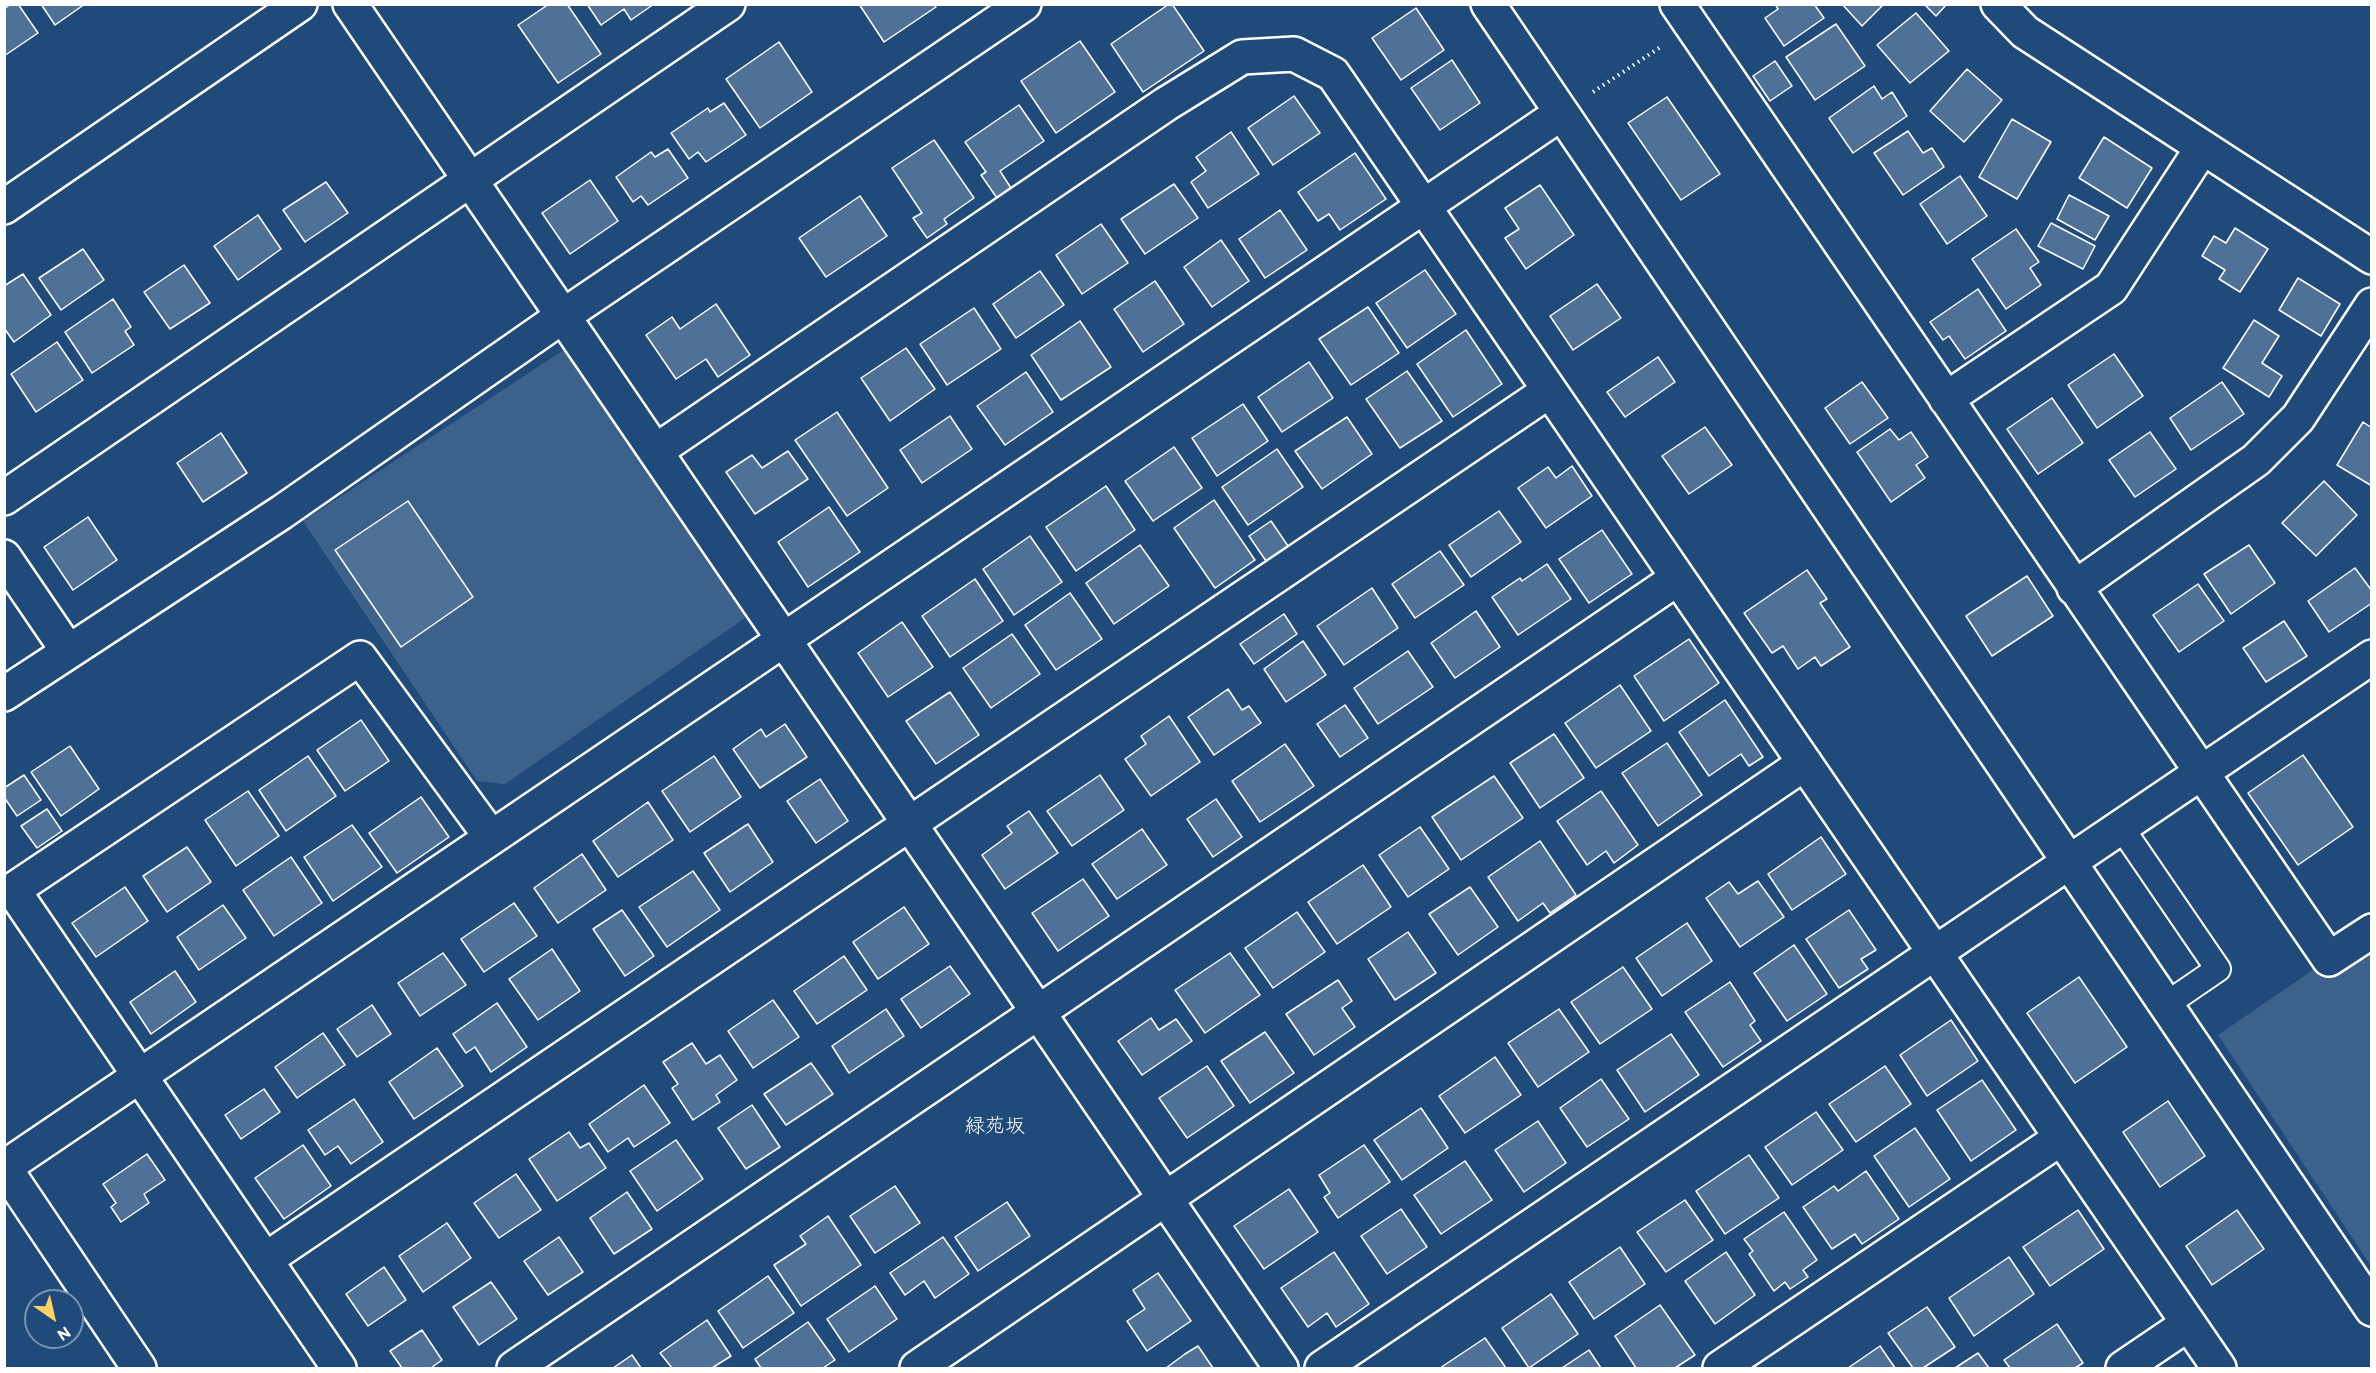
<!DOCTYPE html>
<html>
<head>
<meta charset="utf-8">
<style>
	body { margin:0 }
	#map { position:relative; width:2376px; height:1373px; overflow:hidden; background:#1f4a7a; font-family:"Balsamiq Sans",sans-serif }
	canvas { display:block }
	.frame { position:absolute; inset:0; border:6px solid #fff; pointer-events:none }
	.north { position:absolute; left:24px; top:1289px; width:60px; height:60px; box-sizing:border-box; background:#1f4a7a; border:2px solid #7992af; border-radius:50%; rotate:146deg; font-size:16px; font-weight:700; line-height:24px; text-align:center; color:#fff }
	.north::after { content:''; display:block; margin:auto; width:21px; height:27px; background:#ffd166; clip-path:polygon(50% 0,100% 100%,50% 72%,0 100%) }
</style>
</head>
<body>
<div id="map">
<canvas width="2376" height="1373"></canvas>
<div class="frame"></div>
<div class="north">N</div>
</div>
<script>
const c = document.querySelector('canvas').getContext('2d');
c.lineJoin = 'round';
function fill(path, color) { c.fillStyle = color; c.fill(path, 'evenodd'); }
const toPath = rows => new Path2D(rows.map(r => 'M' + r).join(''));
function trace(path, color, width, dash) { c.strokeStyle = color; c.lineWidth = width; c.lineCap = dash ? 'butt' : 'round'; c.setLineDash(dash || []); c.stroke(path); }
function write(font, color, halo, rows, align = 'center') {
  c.font = font + ' "Balsamiq Sans","Klee One",sans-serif'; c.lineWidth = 5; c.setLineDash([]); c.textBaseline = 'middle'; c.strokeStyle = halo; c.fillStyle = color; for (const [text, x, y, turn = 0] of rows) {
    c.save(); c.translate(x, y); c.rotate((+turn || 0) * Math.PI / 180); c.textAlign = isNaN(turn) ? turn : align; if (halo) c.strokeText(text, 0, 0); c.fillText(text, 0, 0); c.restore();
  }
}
fill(toPath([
	[579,340,761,607,505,784,477,781,303,521],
	[2371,935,2371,1266,2218,1035,2329,959]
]), '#3c618b');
const building = toPath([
	[11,4,18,4,38,33,4,56,4,9,11,4],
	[41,4,85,4,55,25,41,4],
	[549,4,567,4,601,54,558,83,518,25,549,4],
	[587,4,654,4,631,20,624,9,601,25,587,4],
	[859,4,934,4,936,7,884,42,859,4],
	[1169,4,1172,4,1204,51,1143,92,1111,44,1169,4],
	[1775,4,1814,4,1824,18,1784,46,1765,18,1778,9,1775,4],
	[1842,4,1884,4,1862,26,1842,4],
	[1924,4,1947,4,1936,16,1924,4],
	[1416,8,1444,50,1401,80,1372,38,1416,8],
	[1916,13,1949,51,1910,83,1877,45,1916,13],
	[1836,24,1865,66,1815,100,1786,57,1836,24],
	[1080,41,1115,92,1056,133,1021,81,1080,41],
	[779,42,812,92,760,128,726,79,779,42],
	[1452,60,1480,103,1440,130,1411,88,1452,60],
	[1775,61,1792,86,1770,101,1753,76,1775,61],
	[1967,69,2002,100,1964,142,1930,111,1967,69],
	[1874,86,1882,99,1892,92,1907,116,1853,153,1829,118,1874,86],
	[1294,96,1320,133,1273,165,1248,128,1294,96],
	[1667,97,1720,174,1681,200,1628,123,1667,97],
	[724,103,746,135,706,162,698,152,689,159,671,133,708,108,710,112,724,103],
	[1019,105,1044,141,1000,171,1011,188,997,198,981,175,986,172,965,142,1019,105],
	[2012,119,2051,142,2017,199,1979,177,2012,119],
	[1908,131,1923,153,1932,148,1944,167,1903,195,1874,153,1908,131],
	[1231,132,1259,174,1208,208,1191,182,1206,171,1196,157,1231,132],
	[2104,137,2152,168,2127,208,2079,178,2104,137],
	[934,140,974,198,944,219,947,224,927,238,913,218,922,213,892,168,934,140],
	[668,149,688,178,648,205,641,196,633,202,616,177,651,152,655,157,668,149],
	[1355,153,1386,199,1340,230,1329,214,1318,221,1298,192,1355,153],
	[1960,176,1987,216,1947,244,1920,204,1960,176],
	[590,180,618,221,570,254,542,213,590,180],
	[326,182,348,213,305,242,283,210,326,182],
	[1174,184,1198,218,1145,254,1121,219,1174,184],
	[1540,185,1574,235,1526,269,1505,238,1519,229,1505,208,1540,185],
	[2069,195,2109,216,2095,240,2057,219,2069,195],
	[860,196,887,236,826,277,799,238,860,196],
	[1280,210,1307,250,1265,278,1239,239,1280,210],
	[258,215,281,249,238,280,214,246,258,215],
	[2051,223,2095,246,2083,269,2038,246,2051,223],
	[1101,224,1128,263,1082,294,1056,255,1101,224],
	[2235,228,2268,249,2240,292,2219,279,2225,270,2202,256,2214,236,2226,243,2235,228],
	[2016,229,2039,262,2030,268,2041,285,2006,309,1972,259,2016,229],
	[1221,240,1249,281,1212,307,1184,267,1221,240],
	[83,249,104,280,61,310,39,278,83,249],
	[184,265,210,303,170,329,144,292,184,265],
	[1425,270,1456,314,1407,348,1376,303,1425,270],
	[1040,271,1064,305,1016,338,993,304,1040,271],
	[23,274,51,315,14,342,4,328,4,286,23,274],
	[2298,278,2340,304,2321,336,2279,310,2298,278],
	[1155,281,1184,324,1143,352,1114,309,1155,281],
	[1597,284,1621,318,1573,350,1550,316,1597,284],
	[1978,289,2006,331,1965,359,1949,336,1943,340,1930,322,1978,289],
	[113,299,131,327,125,331,134,345,92,373,65,332,113,299],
	[716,304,750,355,718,377,706,359,676,379,646,335,672,317,680,329,716,304],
	[1368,307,1399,353,1351,385,1319,339,1368,307],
	[974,308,1001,349,947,385,920,344,974,308],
	[2254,320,2279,336,2262,363,2282,376,2269,397,2223,368,2254,320],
	[1080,321,1111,367,1061,400,1031,355,1080,321],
	[1466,330,1502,384,1453,417,1417,364,1466,330],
	[57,342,83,380,36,412,11,374,57,342],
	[906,348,935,389,890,421,861,378,906,348],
	[2114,354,2143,396,2097,428,2068,385,2114,354],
	[1658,357,1675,382,1625,417,1607,392,1658,357],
	[1309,362,1333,398,1282,432,1258,397,1309,362],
	[1407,371,1442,421,1400,448,1366,399,1407,371],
	[1026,372,1053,412,1005,445,977,406,1026,372],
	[1862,382,1888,418,1850,444,1825,408,1862,382],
	[2222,382,2244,414,2191,450,2170,418,2222,382],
	[2052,398,2083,443,2038,474,2007,429,2052,398],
	[1243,404,1268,441,1217,476,1192,438,1243,404],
	[837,412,888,488,847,516,795,440,837,412],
	[950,416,972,449,922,483,900,450,950,416],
	[1347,417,1372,454,1322,489,1295,451,1347,417],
	[2363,422,2372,428,2372,486,2337,465,2363,422],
	[1705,427,1732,465,1689,494,1662,456,1705,427],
	[1890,429,1899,440,1911,432,1928,457,1916,465,1925,478,1891,502,1857,452,1890,429],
	[2150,432,2176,469,2135,497,2109,460,2150,432],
	[221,433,247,473,203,502,177,463,221,433],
	[1174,447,1202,488,1153,521,1125,481,1174,447],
	[1277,449,1303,487,1248,525,1222,487,1277,449],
	[788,451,808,479,755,514,726,472,752,455,762,468,788,451],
	[1572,466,1592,496,1546,528,1518,488,1548,467,1556,478,1572,466],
	[2324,481,2357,515,2316,556,2282,523,2324,481],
	[1106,486,1135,530,1076,571,1046,527,1106,486],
	[1214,500,1255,560,1215,588,1174,528,1214,500],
	[408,501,473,597,401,647,335,550,408,501],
	[829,507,860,552,808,587,778,542,829,507],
	[1499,511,1521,542,1471,577,1449,545,1499,511],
	[88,517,117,560,73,590,44,547,88,517],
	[1271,521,1288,546,1266,561,1249,536,1271,521],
	[1602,530,1632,574,1589,603,1559,559,1602,530],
	[1030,536,1062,582,1014,615,983,569,1030,536],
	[1140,545,1169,586,1114,624,1086,583,1140,545],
	[2249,545,2275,583,2231,614,2204,574,2249,545],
	[1440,551,1464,585,1415,618,1392,584,1440,551],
	[1547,564,1571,599,1518,635,1492,597,1520,578,1522,581,1547,564],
	[2355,568,2372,591,2372,603,2329,632,2308,601,2355,568],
	[1807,570,1827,599,1820,603,1850,647,1821,666,1815,657,1798,669,1783,646,1772,653,1744,613,1807,570],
	[2027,576,2053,616,1992,656,1966,616,2027,576],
	[975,579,1003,621,950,657,922,616,975,579],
	[2198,584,2224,621,2179,652,2153,615,2198,584],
	[1372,588,1398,628,1344,665,1317,626,1372,588],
	[1070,593,1102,639,1056,670,1025,625,1070,593],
	[1476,611,1500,647,1455,678,1431,643,1476,611],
	[1284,614,1297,634,1254,664,1240,644,1284,614],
	[2284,621,2307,656,2266,682,2243,648,2284,621],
	[902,622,933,667,888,697,858,653,902,622],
	[1012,634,1040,674,991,708,963,668,1012,634],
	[1689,639,1719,683,1664,721,1634,676,1689,639],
	[1303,641,1326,675,1286,702,1264,669,1303,641],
	[1408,651,1433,687,1378,724,1354,688,1408,651],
	[1620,685,1651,731,1596,768,1565,723,1620,685],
	[1228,689,1242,710,1249,706,1261,723,1214,755,1188,717,1228,689],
	[950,692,979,735,936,764,906,721,950,692],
	[1725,700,1763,757,1749,766,1741,754,1709,776,1679,732,1725,700],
	[1345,705,1368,738,1340,757,1317,724,1345,705],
	[1169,716,1200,762,1151,796,1125,759,1146,744,1141,736,1169,716],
	[361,720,389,761,345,791,317,750,361,720],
	[785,724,807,757,760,788,733,749,761,729,766,737,785,724],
	[1554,734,1584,778,1540,808,1510,763,1554,734],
	[1667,743,1702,795,1658,826,1622,773,1667,743],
	[1285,744,1314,786,1260,822,1232,781,1285,744],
	[70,746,99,789,61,816,31,772,70,746],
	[2303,755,2353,827,2298,865,2248,793,2303,755],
	[308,756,336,796,286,831,259,790,308,756],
	[714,756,741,797,690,832,662,791,714,756],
	[24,775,41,800,17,816,4,797,4,788,24,775],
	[1100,775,1124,810,1072,846,1047,811,1100,775],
	[1494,776,1523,818,1461,860,1432,817,1494,776],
	[820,779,848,821,816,843,787,801,820,779],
	[248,791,279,836,236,866,205,820,248,791],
	[1601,791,1638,845,1614,863,1606,851,1587,865,1557,821,1601,791],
	[421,797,449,837,397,873,369,833,421,797],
	[1216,799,1242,837,1213,857,1187,819,1216,799],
	[648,802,673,840,618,877,593,841,648,802],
	[47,809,62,831,37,848,21,826,47,809],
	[1029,811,1058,853,1005,889,982,855,1012,833,1007,826,1029,811],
	[748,824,773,862,730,892,704,853,748,824],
	[352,825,382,867,333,901,304,857,352,825],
	[1420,827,1449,869,1408,897,1379,855,1420,827],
	[1142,829,1167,865,1117,899,1092,864,1142,829],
	[1821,837,1846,874,1792,910,1768,874,1821,837],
	[1540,841,1576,895,1550,913,1543,903,1518,921,1488,877,1540,841],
	[187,847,211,882,167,912,143,876,187,847],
	[582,854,606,890,558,923,534,888,582,854],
	[291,857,322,903,274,936,243,890,291,857],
	[1363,865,1391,907,1337,944,1308,902,1363,865],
	[693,871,720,910,667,947,639,907,693,871],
	[1083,879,1109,916,1058,951,1032,913,1083,879],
	[1758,881,1784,917,1740,947,1706,898,1729,882,1738,894,1758,881],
	[125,887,148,921,96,957,72,923,125,887],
	[1470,887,1498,927,1458,955,1429,914,1470,887],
	[514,903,537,936,484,972,461,939,514,903],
	[223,905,246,938,199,970,177,937,223,905],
	[904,907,929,944,878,979,853,942,904,907],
	[622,910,654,956,625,976,593,929,622,910],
	[1849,910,1876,950,1861,959,1868,969,1839,988,1806,939,1849,910],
	[1297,912,1325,952,1273,988,1245,948,1297,912],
	[1687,923,1712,961,1662,996,1636,958,1687,923],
	[1408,932,1436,973,1395,1000,1368,959,1408,932],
	[1794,945,1827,994,1787,1021,1754,973,1794,945],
	[552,949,580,991,538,1020,509,979,552,949],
	[443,953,466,985,420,1016,398,983,443,953],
	[1230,953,1260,995,1205,1033,1175,990,1230,953],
	[844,956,867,990,817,1024,794,991,844,956],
	[950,966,970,994,921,1028,901,999,950,966],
	[1623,967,1652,1009,1600,1044,1571,1002,1623,967],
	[175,971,196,1002,151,1034,130,1002,175,971],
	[2079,977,2127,1047,2075,1083,2027,1013,2079,977],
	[1338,980,1352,1001,1342,1008,1355,1027,1314,1055,1286,1014,1338,980],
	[1730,982,1755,1021,1750,1025,1761,1041,1723,1067,1685,1012,1730,982],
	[773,1000,799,1037,753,1068,728,1031,773,1000],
	[497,1003,527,1047,491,1072,475,1047,466,1053,453,1034,497,1003],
	[372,1005,391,1034,357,1057,337,1029,372,1005],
	[886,1009,904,1036,849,1073,832,1046,886,1009],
	[1559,1009,1589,1052,1538,1087,1508,1043,1559,1009],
	[1151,1018,1159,1030,1176,1019,1192,1041,1142,1075,1118,1041,1151,1018],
	[1951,1020,1978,1061,1927,1096,1900,1055,1951,1020],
	[1265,1032,1294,1073,1250,1103,1221,1061,1265,1032],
	[323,1033,345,1065,297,1098,275,1067,323,1033],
	[1671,1034,1699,1075,1645,1112,1617,1070,1671,1034],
	[692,1043,706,1064,720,1055,737,1080,716,1095,720,1102,693,1120,672,1088,678,1084,663,1062,692,1043],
	[437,1048,463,1086,414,1119,389,1082,437,1048],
	[1495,1057,1521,1095,1465,1133,1439,1096,1495,1057],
	[811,1063,833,1094,786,1125,764,1094,811,1063],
	[1207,1066,1234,1106,1187,1138,1159,1098,1207,1066],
	[1885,1066,1911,1104,1856,1142,1829,1104,1885,1066],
	[1601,1079,1629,1119,1587,1147,1560,1108,1601,1079],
	[1982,1080,2016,1130,1971,1161,1937,1110,1982,1080],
	[644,1085,670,1123,634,1147,628,1138,608,1152,589,1124,644,1085],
	[264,1089,280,1112,241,1139,225,1115,264,1089],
	[354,1099,383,1142,351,1164,338,1146,325,1155,308,1130,354,1099],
	[2168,1101,2205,1156,2160,1187,2123,1132,2168,1101],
	[752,1105,780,1147,746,1169,718,1128,752,1105],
	[1421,1108,1448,1148,1402,1180,1374,1140,1421,1108],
	[1816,1112,1843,1150,1792,1185,1765,1147,1816,1112],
	[1538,1121,1566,1163,1524,1192,1495,1150,1538,1121],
	[1915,1128,1950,1179,1909,1207,1874,1156,1915,1128],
	[569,1132,580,1148,589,1143,606,1168,557,1201,529,1159,569,1132],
	[676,1140,703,1179,657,1211,630,1171,676,1140],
	[303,1145,331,1186,284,1219,255,1178,303,1145],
	[1364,1145,1390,1182,1338,1218,1324,1197,1330,1193,1319,1175,1364,1145],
	[147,1154,165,1180,144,1194,149,1203,121,1222,111,1207,116,1203,103,1184,147,1154],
	[1749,1155,1779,1198,1725,1234,1696,1191,1749,1155],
	[1465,1161,1492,1200,1441,1234,1414,1195,1465,1161],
	[1866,1171,1899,1219,1862,1244,1855,1234,1832,1249,1803,1207,1834,1186,1838,1191,1866,1171],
	[516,1174,541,1210,499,1238,474,1203,516,1174],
	[895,1186,920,1223,875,1253,850,1216,895,1186],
	[1289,1189,1318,1232,1264,1269,1234,1226,1289,1189],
	[627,1192,652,1229,614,1254,590,1218,627,1192],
	[1685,1200,1713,1240,1666,1272,1637,1232,1685,1200],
	[1007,1202,1030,1236,978,1271,955,1237,1007,1202],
	[1401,1209,1427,1247,1387,1274,1361,1236,1401,1209],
	[2078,1210,2104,1249,2050,1286,2023,1247,2078,1210],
	[2237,1210,2264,1249,2212,1285,2186,1246,2237,1210],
	[1784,1212,1817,1260,1803,1270,1808,1277,1790,1289,1785,1282,1774,1291,1749,1254,1753,1251,1744,1239,1784,1212],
	[828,1216,861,1265,801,1306,774,1265,806,1244,800,1236,828,1216],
	[447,1223,471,1258,423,1292,399,1256,447,1223],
	[559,1237,583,1272,548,1295,524,1261,559,1237],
	[943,1237,969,1274,935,1298,924,1281,905,1295,890,1273,943,1237],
	[1620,1247,1645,1284,1594,1319,1569,1282,1620,1247],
	[1334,1252,1369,1304,1336,1327,1327,1313,1308,1327,1281,1288,1334,1252],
	[1726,1252,1755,1295,1715,1324,1685,1281,1726,1252],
	[2009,1257,2034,1294,1974,1336,1949,1298,2009,1257],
	[384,1267,406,1300,368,1326,346,1294,384,1267],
	[1158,1273,1191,1321,1147,1351,1127,1321,1145,1309,1133,1290,1158,1273],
	[768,1276,794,1313,743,1348,718,1311,768,1276],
	[491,1282,517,1319,479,1345,453,1307,491,1282],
	[875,1286,897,1319,849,1352,827,1319,875,1286],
	[1551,1294,1578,1334,1529,1368,1502,1328,1551,1294],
	[1660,1305,1695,1355,1675,1368,1636,1368,1615,1336,1660,1305],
	[1927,1307,1955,1347,1923,1368,1913,1368,1888,1333,1927,1307],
	[707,1320,731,1356,712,1368,672,1368,660,1353,707,1320],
	[808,1322,835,1360,823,1368,761,1368,755,1359,808,1322],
	[2057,1324,2083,1363,2075,1368,2010,1368,2004,1360,2057,1324],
	[422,1330,442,1360,431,1368,402,1368,390,1351,422,1330],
	[1485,1338,1506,1368,1440,1368,1485,1338],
	[1198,1346,1213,1368,1166,1368,1185,1354,1198,1346],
	[1880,1346,1895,1368,1848,1368,1880,1346],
	[1589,1350,1601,1368,1562,1368,1589,1350],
	[1978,1353,1989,1368,1955,1368,1978,1353],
	[632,1355,641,1368,613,1368,632,1355]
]);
fill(building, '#507197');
trace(building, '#fff', 1.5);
const service = toPath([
	[2121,827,2218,969,2164,1006]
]);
const minor = toPath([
	[350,4,1281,1368],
	[1677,4,2329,959,2372,931],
	[1998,4,2025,32,2372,257],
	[4,207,300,4],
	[1946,399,2111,288,2202,148],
	[656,451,1166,104,1242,57,1294,54,1333,74,2219,1368],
	[4,498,728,4],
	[4,557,68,651],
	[2074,588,2256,460,2298,418,2372,305],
	[5,1167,1560,114],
	[265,1260,1549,391],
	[339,1368,13,890,360,658,491,837],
	[514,1368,1678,578],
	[917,1368,1805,763],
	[1322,1368,2372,657],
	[1720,1368,2061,1138],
	[2123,1368,2188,1324]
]);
const tertiary = toPath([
	[1488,4,2372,1309],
	[4,694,282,512,563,316,1024,4],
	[4,1167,139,1368]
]);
trace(service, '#fff', 28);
trace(minor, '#fff', 38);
trace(tertiary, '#fff', 38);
trace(toPath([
	[1593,92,1662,46]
]), '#fff', 4, [1.5, 4.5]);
trace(service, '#1f4a7a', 24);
trace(minor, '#1f4a7a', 33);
trace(tertiary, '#1f4a7a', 33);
write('20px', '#fff', '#1f4a7a', [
	["緑苑坂",995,1127]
]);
</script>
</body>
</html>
